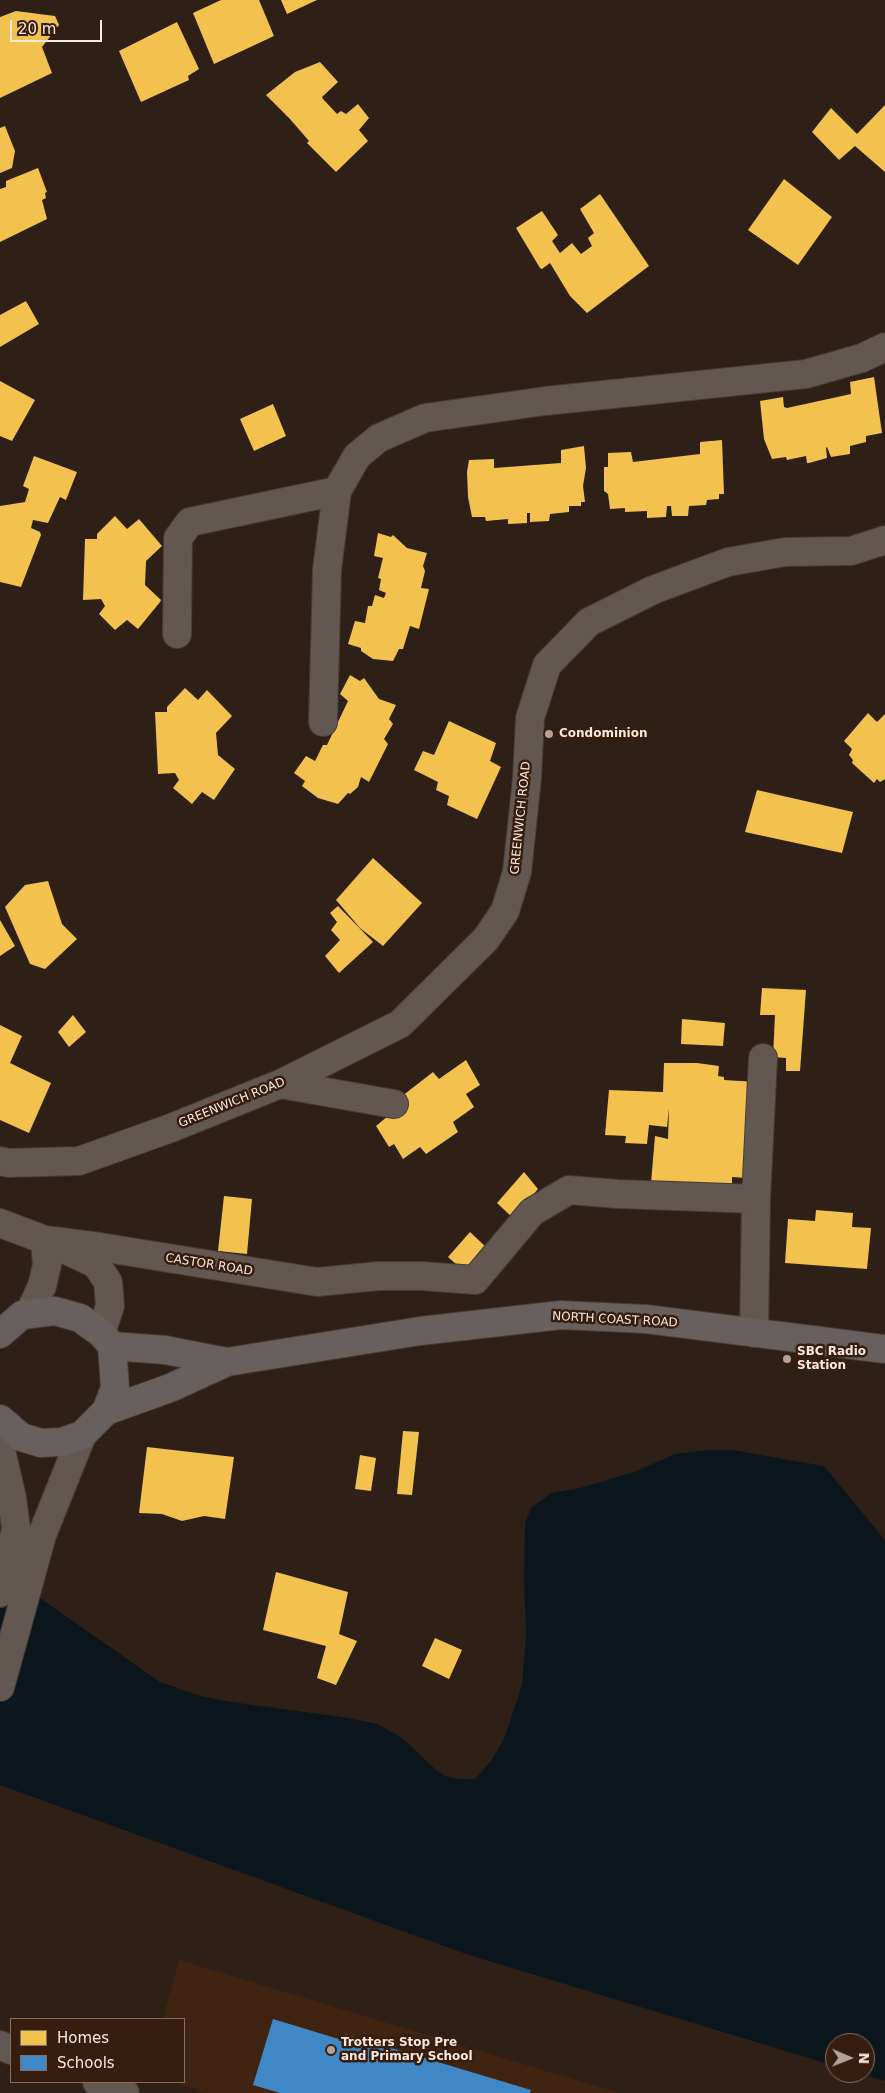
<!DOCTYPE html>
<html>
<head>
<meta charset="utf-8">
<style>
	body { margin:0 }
	#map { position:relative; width:885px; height:2093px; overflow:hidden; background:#2e2017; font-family:"DejaVu Sans",sans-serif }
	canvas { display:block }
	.legend { position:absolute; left:10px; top:2018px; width:175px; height:65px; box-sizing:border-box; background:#371d0e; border:1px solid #856e61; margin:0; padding:6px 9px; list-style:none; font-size:15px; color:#fae8de }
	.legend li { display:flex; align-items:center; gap:10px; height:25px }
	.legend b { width:25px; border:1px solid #856e61 }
	.north { position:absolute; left:825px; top:2033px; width:50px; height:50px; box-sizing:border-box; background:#371d0e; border:1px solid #856e61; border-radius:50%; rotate:91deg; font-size:14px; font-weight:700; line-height:20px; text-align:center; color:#fae8de }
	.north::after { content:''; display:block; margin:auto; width:18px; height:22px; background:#b3a298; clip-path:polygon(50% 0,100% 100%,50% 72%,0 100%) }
	.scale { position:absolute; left:10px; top:20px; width:92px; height:22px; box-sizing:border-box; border:2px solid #fae8de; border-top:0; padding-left:6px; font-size:15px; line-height:18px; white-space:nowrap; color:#fae8de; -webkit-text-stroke:4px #371d0e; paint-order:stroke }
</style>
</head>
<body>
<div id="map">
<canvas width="885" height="2093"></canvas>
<ul class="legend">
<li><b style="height:14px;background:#f2c14e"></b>Homes</li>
<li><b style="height:14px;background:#3f88c5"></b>Schools</li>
</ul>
<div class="north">N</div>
<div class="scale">20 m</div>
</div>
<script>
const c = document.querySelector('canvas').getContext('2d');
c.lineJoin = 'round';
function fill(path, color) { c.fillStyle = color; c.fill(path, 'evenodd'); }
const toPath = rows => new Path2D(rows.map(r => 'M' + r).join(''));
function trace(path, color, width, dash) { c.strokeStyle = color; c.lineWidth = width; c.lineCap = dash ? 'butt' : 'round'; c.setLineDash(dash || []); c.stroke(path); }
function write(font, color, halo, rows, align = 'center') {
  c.font = font + ' "DejaVu Sans",sans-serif'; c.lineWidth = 5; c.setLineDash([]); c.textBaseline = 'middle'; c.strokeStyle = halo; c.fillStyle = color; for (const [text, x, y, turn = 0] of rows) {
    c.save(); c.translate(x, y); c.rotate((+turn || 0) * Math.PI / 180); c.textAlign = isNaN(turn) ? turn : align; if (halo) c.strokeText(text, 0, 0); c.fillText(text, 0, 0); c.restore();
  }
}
fill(toPath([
	[179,1960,619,2093,207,2093,174,2082,184,2082,184,2019,163,2019]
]), '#402311');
fill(toPath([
	[707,1450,732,1450,824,1466,885,1540,885,2081,858,2073,865,2073,865,2043,835,2043,835,2066,466,1954,0,1785,0,1570,160,1682,201,1696,231,1702,349,1718,377,1724,401,1737,435,1769,445,1776,459,1779,475,1779,491,1761,504,1739,522,1685,526,1636,524,1579,525,1523,531,1508,551,1493,580,1488,634,1472,675,1454]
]), '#0b171c');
fill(toPath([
	[221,0,259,0,274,36,214,64,193,13],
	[281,0,317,0,287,14],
	[16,11,55,16,59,25,42,47,52,73,0,98,0,17],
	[177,22,199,69,188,76,189,80,141,102,119,51],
	[320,62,338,82,322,97,323,99,337,114,341,111,346,114,358,104,369,118,359,130,368,141,336,172,307,143,309,141,290,119,266,95,295,72],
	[885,105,885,172,855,146,839,160,812,132,831,108,857,134],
	[5,126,15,151,12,168,0,173,0,128],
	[38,168,47,192,45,193,46,198,42,200,47,219,0,242,0,189,6,187,6,181],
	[784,179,832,217,798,265,748,230],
	[600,194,649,266,587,313,570,296,550,263,542,269,540,268,516,228,542,211,558,235,552,241,560,253,572,243,581,254,592,246,588,238,594,233,580,209],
	[26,301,39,324,0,347,0,315],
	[874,377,882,433,866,436,866,442,850,446,850,454,831,457,827,447,826,448,827,458,809,463,807,463,806,456,787,460,786,457,772,459,764,439,760,401,783,397,784,407,787,408,851,394,850,382],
	[0,381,35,400,12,441,0,436],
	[273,404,286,436,254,451,240,419],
	[722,440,724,494,719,494,719,499,707,500,706,505,689,506,688,516,672,516,671,506,667,506,666,517,647,518,647,511,625,512,625,508,610,509,608,494,604,491,604,467,608,467,608,453,631,452,633,462,700,454,700,442],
	[584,446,586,468,583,486,585,502,581,502,581,506,569,506,569,512,550,514,549,521,530,522,530,513,527,513,527,523,508,524,508,519,486,521,485,517,472,517,468,497,467,472,469,460,494,459,494,468,561,463,561,450],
	[34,456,77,472,66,500,60,497,48,523,33,520,31,528,40,532,41,535,21,587,0,582,0,506,25,502,29,489,23,486],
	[115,516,127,529,139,519,162,546,146,561,145,585,161,600,160,602,138,629,127,620,115,630,99,614,105,606,101,599,83,600,85,539,97,539,97,534],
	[378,533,391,537,393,535,407,548,427,553,423,566,425,571,421,588,429,589,419,629,410,626,403,649,399,649,393,661,373,659,361,651,361,648,348,644,355,621,365,623,368,606,372,606,375,595,384,598,386,593,379,590,381,579,378,578,383,558,374,556],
	[350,675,360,681,364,678,379,699,396,705,389,719,393,724,384,739,388,744,369,782,361,777,358,787,350,794,348,793,338,804,318,798,302,786,305,781,294,773,306,756,315,761,323,745,327,745,348,701,340,694],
	[185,688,198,700,207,690,232,716,216,733,218,755,235,769,214,800,202,792,192,804,173,788,179,780,175,773,158,774,155,712,167,712,167,707],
	[868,713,877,722,885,714,885,779,880,782,877,779,874,783,852,763,853,760,849,755,852,749,844,741],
	[449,721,496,743,490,761,501,767,477,819,447,805,449,796,436,790,438,782,414,770,423,751,434,755],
	[757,790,853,812,842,853,745,832],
	[373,858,422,903,383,946,360,928,336,900],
	[48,881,62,924,77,939,45,969,30,964,5,907,25,885],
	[338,906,373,942,339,973,325,956,340,940,331,930,337,922,330,913],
	[0,920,15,946,0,956],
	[762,988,806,990,800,1071,786,1071,786,1058,773,1057,775,1015,760,1015],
	[73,1015,86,1032,69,1047,58,1032],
	[682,1019,725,1023,723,1046,681,1044],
	[0,1025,22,1036,10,1063,51,1083,29,1133,0,1120],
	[466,1060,480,1085,466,1094,474,1107,453,1122,458,1132,426,1154,420,1147,403,1159,394,1144,389,1147,376,1126,400,1106,397,1100,433,1072,439,1079],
	[664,1063,697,1063,719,1066,718,1076,724,1077,724,1080,757,1082,747,1178,732,1177,732,1187,651,1183,655,1136,668,1139,669,1108,667,1127,649,1125,647,1144,625,1143,626,1136,605,1135,609,1090,663,1092],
	[524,1172,538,1189,513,1218,497,1203],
	[224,1196,252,1199,247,1254,218,1251],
	[816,1210,853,1213,852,1227,871,1228,867,1269,785,1263,788,1219,815,1221],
	[470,1232,487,1248,465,1272,448,1257],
	[403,1431,419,1432,412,1495,397,1494],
	[147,1447,234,1457,225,1519,204,1516,182,1521,162,1514,139,1513],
	[360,1455,376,1458,371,1491,355,1489],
	[276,1572,348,1592,339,1634,357,1641,336,1685,317,1678,326,1646,263,1630],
	[435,1638,462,1650,449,1679,422,1666]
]), '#f2c14e');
fill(toPath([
	[273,2019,342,2040,345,2034,531,2090,530,2093,280,2093,253,2085]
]), '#3f88c5');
const minor = toPath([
	[177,634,178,538,190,522,337,491],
	[323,722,327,570,337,491,357,456,379,438,425,418,545,401,806,374,862,358,885,347],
	[280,1084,394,1104],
	[0,1161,8,1163,79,1161,171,1128,280,1084,400,1024,486,939,505,911,517,872,527,778,530,718,547,665,589,622,653,590,728,562,785,552,851,551,885,540],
	[0,1223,45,1240,100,1247,317,1282,379,1276,422,1276,475,1280,532,1212,569,1190,618,1194,756,1199],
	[64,1249,96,1264,108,1282,110,1306,101,1333],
	[29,1314,42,1286,47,1265,45,1240],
	[754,1333,756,1199,763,1058],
	[0,1446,12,1498,16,1529,0,1593],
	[0,1687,42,1535,82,1435],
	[0,2045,11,2050],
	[97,2082,125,2093]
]);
const major = toPath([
	[0,1334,22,1315,55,1311,80,1318,101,1333,112,1346,115,1388,106,1411,82,1435,62,1442,41,1443,21,1437,0,1419],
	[112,1346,165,1350,227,1362],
	[106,1411,170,1388,227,1362,420,1331,561,1315,646,1319,885,1349]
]);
trace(minor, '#473b34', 30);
trace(major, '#473b34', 30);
trace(minor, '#635751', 28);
trace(major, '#67605f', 28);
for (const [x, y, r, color] of [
	[549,734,5,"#b3a298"],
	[787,1359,5,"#b3a298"],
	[331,2050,5,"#b3a298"]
]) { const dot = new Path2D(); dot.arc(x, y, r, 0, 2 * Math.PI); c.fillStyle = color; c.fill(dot); trace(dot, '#371d0e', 2); }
write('bold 12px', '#fae8de', '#371d0e', [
	["Condominion",559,734],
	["SBC Radio",797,1352],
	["Station",797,1366],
	["Trotters Stop Pre",341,2043],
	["and Primary School",341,2057]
], 'left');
write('12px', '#fae8de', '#371d0e', [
	["GREENWICH ROAD",521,818,-84],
	["GREENWICH ROAD",232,1103,-22],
	["CASTOR ROAD",209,1265,9],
	["NORTH COAST ROAD",615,1320,3]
]);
</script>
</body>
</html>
